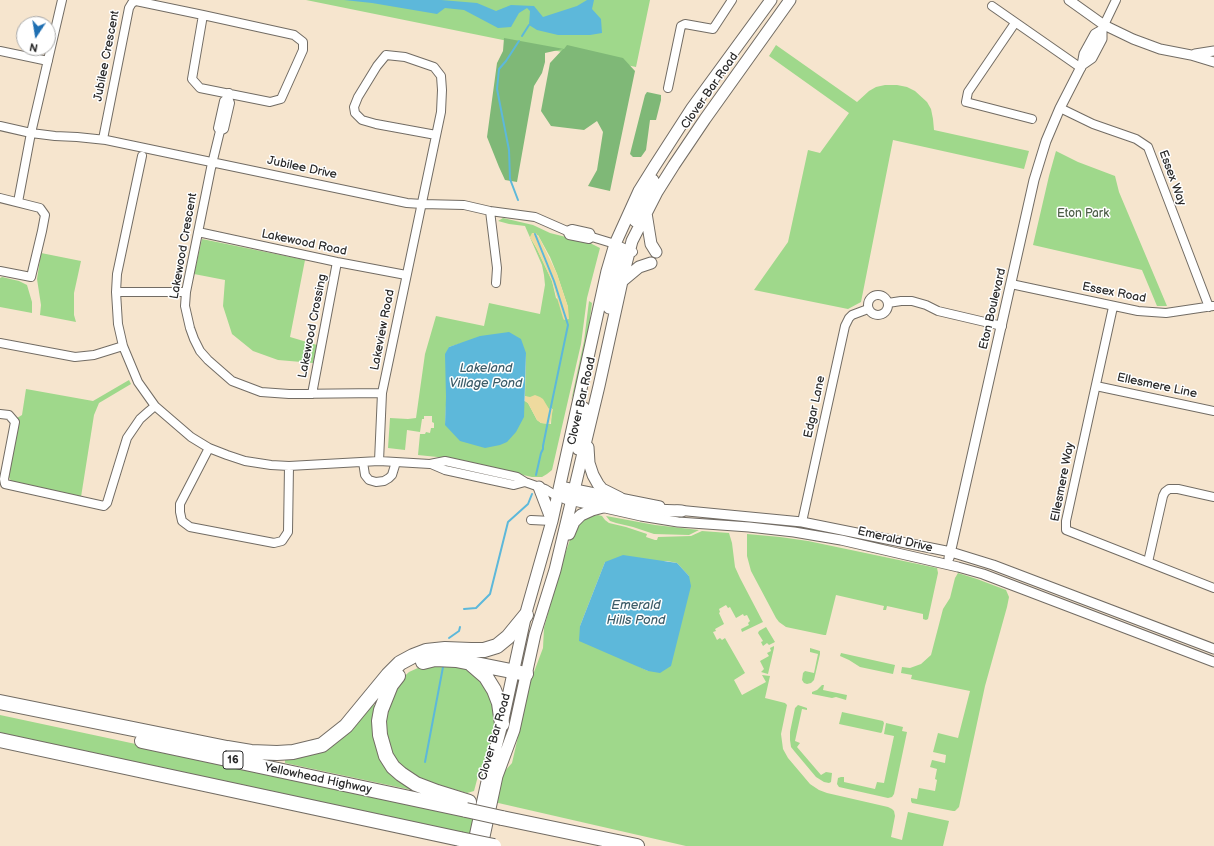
<!DOCTYPE html>
<html>
<head>
<meta charset="utf-8">
<style>
	body { margin:0 }
	#map { position:relative; width:1214px; height:846px; overflow:hidden; background:#f6e5ce; font-family:"Balsamiq Sans",sans-serif }
	canvas { display:block }
	.north { position:absolute; left:16px; top:16px; width:40px; height:40px; box-sizing:border-box; background:#fff; border:1px solid #aaa; border-radius:50%; rotate:192deg; font-size:11px; font-weight:700; line-height:16px; text-align:center; color:#2b2b2b }
	.north::after { content:''; display:block; margin:auto; width:14px; height:18px; background:#1f6fb2; clip-path:polygon(50% 0,100% 100%,50% 72%,0 100%) }
</style>
</head>
<body>
<div id="map">
<canvas width="1214" height="846"></canvas>
<div class="north">N</div>
</div>
<script>
const c = document.querySelector('canvas').getContext('2d');
c.lineJoin = 'round';
function fill(path, color) { c.fillStyle = color; c.fill(path, 'evenodd'); }
const toPath = rows => new Path2D(rows.map(r => 'M' + r).join(''));
function trace(path, color, width, dash) { c.strokeStyle = color; c.lineWidth = width; c.lineCap = dash ? 'butt' : 'round'; c.setLineDash(dash || []); c.stroke(path); }
function write(font, color, halo, rows, align = 'center') {
  c.font = font + ' "Balsamiq Sans",sans-serif'; c.lineWidth = 3; c.setLineDash([]); c.textBaseline = 'middle'; c.strokeStyle = halo; c.fillStyle = color; for (const [text, x, y, turn = 0] of rows) {
    c.save(); c.translate(x, y); c.rotate((+turn || 0) * Math.PI / 180); c.textAlign = isNaN(turn) ? turn : align; if (halo) c.strokeText(text, 0, 0); c.fillText(text, 0, 0); c.restore();
  }
}
fill(toPath([
	[306,0,650,0,636,67],
	[776,45,857,102,869,91,876,87,885,85,897,85,907,87,915,91,927,102,931,109,933,119,934,130,1029,151,1024,169,893,140,861,302,848,309,754,290,788,242,808,150,820,153,849,113,769,56],
	[1056,151,1078,162,1115,176,1119,192,1167,306,1157,306,1142,270,1033,245,1049,176],
	[503,218,533,225,550,233,590,243,600,248,587,298,581,344,552,470,547,474,542,477,532,477,447,458,418,455,420,434,425,434,426,432,430,433,431,428,434,428,434,423,432,422,432,416,424,416,424,419,422,419,420,432,407,430,405,450,388,448,390,418,408,419,416,418,425,354,436,316,484,326,489,303,540,314,545,285,544,275,542,265,525,226,509,224,498,221],
	[538,235,550,257,557,274,568,307,556,298,552,281,537,249,530,237],
	[462,343,526,353,525,396,549,409,552,408,551,424,541,423,537,420,528,403,525,401,445,424,449,347],
	[202,239,305,260,290,337,317,345,313,363,278,360,253,351,232,334,223,306,225,280,194,274],
	[41,253,81,261,74,293,74,315,76,322,40,315,41,305,37,279],
	[2,277,19,281,27,285,32,302,32,313,0,307,0,278],
	[589,301,592,303,588,334,579,377,571,401,584,341],
	[129,380,131,384,99,403,94,415,81,497,12,483,8,475,18,422,17,418,22,415,26,389,93,401],
	[598,515,602,516,605,520,609,523,626,527,647,534,646,537,655,540,657,540,658,537,691,536,702,531,729,533,732,543,735,567,740,578,763,622,742,632,741,629,749,625,748,623,750,621,747,615,744,616,743,614,736,618,730,607,728,608,726,605,719,609,720,612,719,613,724,624,715,629,716,631,713,632,717,640,720,638,722,640,725,638,745,673,734,680,742,695,766,682,762,675,770,676,765,698,785,703,787,705,781,734,783,749,788,758,810,784,819,790,827,793,888,807,892,809,894,811,895,816,891,837,902,840,908,812,949,821,943,846,686,846,494,802,503,773,512,763,531,680,543,648,544,628,562,563,574,528,582,519,584,520,593,516],
	[667,561,677,563,689,576,648,671,634,664,580,626,605,562],
	[606,516,655,525,699,530,689,535,654,534,633,527,616,523,610,521],
	[747,534,780,537,808,541,937,568,938,573,928,619,926,620,923,619,923,614,887,606,886,610,883,610,884,606,836,595,826,635,824,635,786,627,779,622,776,618,751,571,747,556],
	[958,573,977,579,1006,590,1009,597,1007,607,985,686,959,807,955,811,953,811,912,803,911,801,911,798,917,799,919,788,935,791,937,780,935,779,937,769,930,767,932,760,945,763,946,755,933,752,938,733,958,738,970,691,911,679,912,675,901,673,902,667,910,668,921,664,931,655,943,609,950,598,955,578],
	[766,627,775,642,769,645,767,643,763,646,761,642,763,641,758,633,759,631],
	[774,646,774,648,768,674,761,672,764,669,760,661,769,656,767,653,771,651,770,648],
	[810,648,820,651,820,654,814,680,811,683,807,684,804,683,802,680,803,673,805,671,814,673,818,654,810,652],
	[841,653,895,665,893,674,860,667,849,660,840,656],
	[440,663,466,669,482,679,497,714,484,777,478,776,474,791,467,793,425,781,411,774,398,762,393,754,385,729,386,712,397,683,409,672,420,667],
	[822,685,824,685,823,690,847,695,846,700,836,697,832,698,812,694,812,692,817,690],
	[371,703,375,706,374,730,421,792,285,763,285,760,310,755],
	[798,705,807,708,807,710,802,709,795,741,800,743,797,747,821,775,826,772,832,773,831,782,829,783,824,782,816,777,795,752,791,747,790,740,790,732,795,708],
	[842,712,883,721,884,723,882,732,881,733,839,724],
	[0,715,477,817,473,835,0,734],
	[886,723,903,727,902,731,907,732,894,794,892,797,888,798,839,787,837,784,838,778,841,777,844,777,844,782,875,789,877,782,884,783,894,736,884,734]
]), '#9fd88b');
fill(toPath([
	[504,38,564,49,567,45,623,58,635,71,610,191,588,186,597,170,603,132,597,121,584,130,551,126,541,111,550,63,563,49,545,53,545,62,542,73,534,86,517,182,505,180,499,167,487,137,497,63,503,51],
	[647,92,661,95,661,100,656,120,650,120,646,150,641,157,633,157,630,154,645,95]
]), '#7fb877');
fill(toPath([
	[532,233,536,233,540,239,557,274,568,307,569,319,564,320,563,318,552,281,537,249,530,237],
	[535,395,540,397,543,399,549,409,553,409,550,424,541,423,537,420,528,403,525,401,525,396,530,397]
]), '#eeda9e');
fill(toPath([
	[344,0,441,0,477,3,496,11,511,5,534,6,543,17,577,6,587,0,594,0,592,9,601,19,602,33,590,35,558,35,537,30,529,25,530,11,527,8,519,13,511,27,498,28,464,10,445,8,437,14,372,3],
	[509,332,521,339,526,353,524,417,516,432,507,442,500,445,485,448,460,441,445,425,446,397,445,354,449,347,480,336],
	[623,555,677,563,689,576,691,586,671,666,660,673,648,671,579,641,580,626,605,562]
]), '#5db8da');
trace(toPath([
	[522,36,529,25],
	[518,200,510,179,509,150,497,89,499,69,506,61,519,41],
	[535,234,554,281,568,325,549,416,543,446,543,449,541,453,536,475],
	[464,609,476,608,490,594,508,522,528,504,532,494],
	[449,638,459,631,460,627],
	[425,762,443,667]
]), '#5db8da', 2);
const minor = toPath([
	[992,6,1081,68],
	[1015,23,968,92,966,102,1032,119],
	[1104,25,1116,0],
	[0,51,48,61],
	[668,88,681,26,685,24,713,29,732,0],
	[229,93,228,98,224,101,218,128,220,131,211,168,186,292,185,306,190,328,194,339,200,351,208,360,232,381,261,392,289,394,382,393],
	[1060,108,1093,124,1136,139,1148,147,1209,307],
	[0,126,31,133,55,136,77,137,106,140,407,203,422,204,464,205,490,211,535,217,567,231,569,235,589,239,592,237],
	[220,131,224,129,230,103,228,98],
	[103,139,129,8,132,3,136,1,203,15,294,35,303,42,303,50,281,99,270,102,200,88,192,79,203,15],
	[142,156,117,274,116,292,118,324,123,346,138,382,155,406,191,437,209,448,227,455,245,461,271,465,289,466,379,461,430,464,445,461,517,477,525,482,545,489,558,497],
	[0,198,40,208,45,215,42,231,31,277,0,271],
	[18,202,31,133,62,0],
	[490,211,497,268,496,283],
	[567,231,572,229,590,233,592,237],
	[198,232,337,262,406,275],
	[592,237,615,244,633,252],
	[1011,284,1138,311,1166,313,1213,306],
	[116,292,186,292],
	'868 305a10 10 0 1 1 20 0a10 10 0 1 1-20 0Z',
	[888,303,901,301,912,301,926,305,938,311,1002,326],
	[1113,307,1066,521,1066,530,1214,588],
	[0,343,75,357,94,355,123,346],
	[1096,386,1214,411],
	[312,394,337,262],
	[0,414,9,415,15,422,4,479,5,484,104,506,107,503,127,438,140,419,149,411,155,406],
	[209,448,180,504,180,512,182,521,190,527,274,543,282,541,288,532,289,466],
	[379,461,382,393,441,112,442,90,441,76,434,67,405,57,386,55,377,66,358,97,354,107,355,113,362,120,376,124,436,135],
	[363,462,365,475,369,480,376,482,384,481,389,478,392,475,396,462],
	[431,464,445,470,514,485,525,482],
	[531,520,552,521],
	[802,522,845,326,849,318,852,315,868,309],
	[1148,562,1163,496,1165,492,1169,489,1178,489,1214,497]
]);
const tertiary = toPath([
	[1069,0,1104,25,1133,39,1160,49,1191,55,1214,62],
	[1195,54,1214,51],
	[1082,65,1092,58,1102,39,1102,30,1104,26],
	[560,486,660,506],
	[565,499,641,516,678,522,749,527,794,532,841,540,958,567,983,574,1214,662],
	[677,510,802,522,951,552,993,565,1214,649],
	[949,558,1034,180,1046,141,1060,108,1082,65,1084,54,1095,34,1102,30]
]);
const secondary = toPath([
	[646,213,651,244,656,252],
	[635,221,653,180],
	[621,282,639,267,651,263],
	[609,308,618,263,618,250,616,247],
	[588,447,589,463,593,475,598,484,602,489,620,498],
	[578,449,584,408],
	[539,487,552,521],
	[566,495,573,495,635,508,651,510,682,511],
	[569,534,574,522,581,515,592,510,603,507],
	[473,846,488,777,502,724,527,609,552,521,607,271,615,244,639,191,654,167,692,108,771,0],
	[482,846,497,776,514,730,535,634,555,570,599,386,624,272,632,241,657,192,674,165,705,119,790,0]
]);
const motorway = toPath([
	[423,662,435,659,456,660,526,674],
	[471,664,486,677,494,690,499,703,502,724],
	[398,676,391,685,381,710,379,721,380,735,386,756,393,767,401,774,416,784,437,792,469,802],
	[0,702,227,748,251,752,277,753,293,752,322,745,346,726,388,675,400,663,413,656,426,651,445,649,471,650,484,650,497,646,508,637,526,615],
	[0,740,460,839],
	[142,741,466,810],
	[502,818,637,846]
]);
trace(minor, '#726c64', 10);
trace(tertiary, '#726c64', 11);
trace(secondary, '#726c64', 13);
trace(motorway, '#726c64', 16);
trace(minor, '#fff', 8);
trace(tertiary, '#fff', 9);
trace(secondary, '#fff', 11);
trace(motorway, '#fff', 14);
const motorwayBridge = toPath([
	[466,810,502,818],
	[460,839,494,846]
]);
trace(motorwayBridge, '#726c64', 16, []);
trace(motorwayBridge, '#fff', 14);
for (const [x, y, w] of [
	[233,760,20]
]) { const box = new Path2D(); box.roundRect(x - w / 2, y - 9, w, 18, 3); c.fillStyle = '#fff'; c.fill(box); trace(box, '#2b2b2b', 1); }
write('bold 11px', '#2b2b2b', null, [
	["16",233,760]
]);
write('12px', '#2b2b2b', '#fff', [
	["Jubilee Crescent",107,56,-79],
	["Clover Bar Road",710,91,-55],
	["Jubilee Drive",302,168,12],
	["Essex Way",1172,178,70],
	["Lakewood Road",304,243,12],
	["Lakewood Crescent",184,246,-80],
	["Essex Road",1114,293,11],
	["Eton Boulevard",993,309,-77],
	["Lakewood Crossing",313,326,-79],
	["Lakeview Road",383,330,-79],
	["Ellesmere Line",1157,386,12],
	["Clover Bar Road",582,401,-77],
	["Edgar Lane",815,407,-78],
	["Ellesmere Way",1063,482,-79],
	["Emerald Drive",895,540,13],
	["Clover Bar Road",495,737,-74],
	["Yellowhead Highway",318,779,12]
]);
write('12px', '#4e5f48', '#fff', [
	["Eton Park",1083,214]
]);
write('italic 13px', '#3c5c68', '#fff', [
	["Lakeland",486,369],
	["Village Pond",486,384],
	["Emerald",636,606],
	["Hills Pond",636,621]
]);
</script>
</body>
</html>
